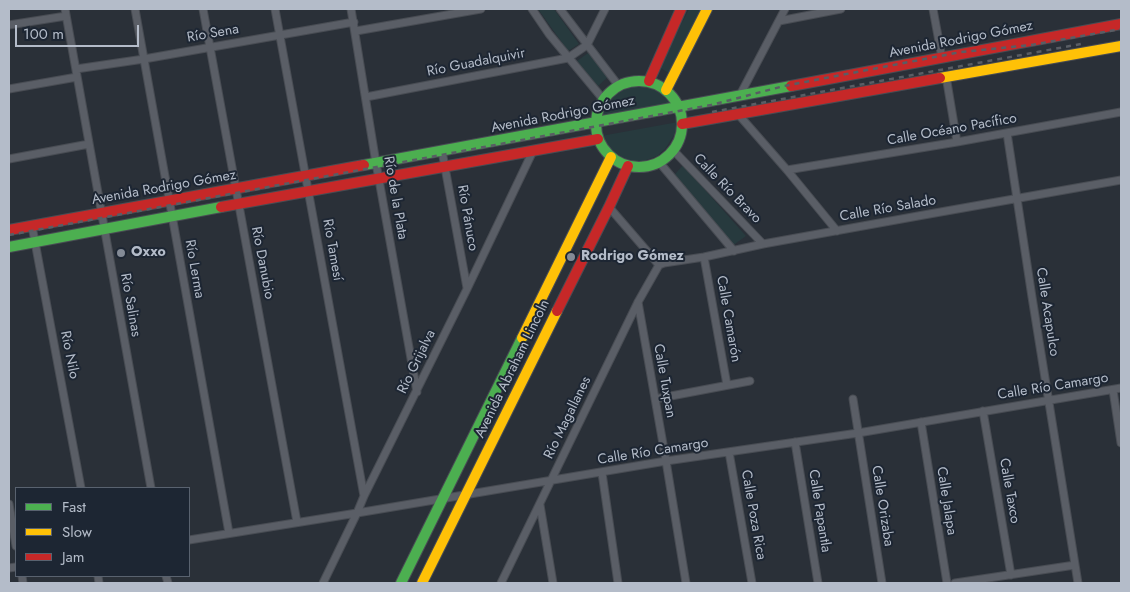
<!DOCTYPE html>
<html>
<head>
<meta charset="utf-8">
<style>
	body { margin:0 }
	#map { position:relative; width:1130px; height:592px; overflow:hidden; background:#2a3038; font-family:Jost,sans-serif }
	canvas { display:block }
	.frame { position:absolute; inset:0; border:10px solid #b4bcc9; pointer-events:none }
	.legend { position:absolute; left:15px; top:487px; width:175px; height:90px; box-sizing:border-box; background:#1d2633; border:1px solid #59626f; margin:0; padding:6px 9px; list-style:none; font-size:15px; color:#b4bcc9 }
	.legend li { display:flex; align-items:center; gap:10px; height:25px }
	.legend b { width:25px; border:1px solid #59626f }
	.scale { position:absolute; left:15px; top:25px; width:124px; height:22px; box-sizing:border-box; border:2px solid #b4bcc9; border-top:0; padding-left:6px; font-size:15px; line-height:18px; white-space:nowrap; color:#b4bcc9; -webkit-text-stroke:4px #1d2633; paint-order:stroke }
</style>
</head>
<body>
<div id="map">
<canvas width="1130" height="592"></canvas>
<div class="frame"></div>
<ul class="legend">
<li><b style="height:6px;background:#4caf50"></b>Fast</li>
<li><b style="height:6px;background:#ffc107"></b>Slow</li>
<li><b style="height:6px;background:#c62828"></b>Jam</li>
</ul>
<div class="scale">100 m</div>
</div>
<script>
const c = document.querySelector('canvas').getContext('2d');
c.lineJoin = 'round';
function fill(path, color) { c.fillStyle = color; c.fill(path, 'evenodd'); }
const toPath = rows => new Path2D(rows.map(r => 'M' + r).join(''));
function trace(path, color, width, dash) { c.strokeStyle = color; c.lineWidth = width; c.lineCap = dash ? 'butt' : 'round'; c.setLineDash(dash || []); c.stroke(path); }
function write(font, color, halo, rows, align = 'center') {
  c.font = font + ' Jost,sans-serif'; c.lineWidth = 4; c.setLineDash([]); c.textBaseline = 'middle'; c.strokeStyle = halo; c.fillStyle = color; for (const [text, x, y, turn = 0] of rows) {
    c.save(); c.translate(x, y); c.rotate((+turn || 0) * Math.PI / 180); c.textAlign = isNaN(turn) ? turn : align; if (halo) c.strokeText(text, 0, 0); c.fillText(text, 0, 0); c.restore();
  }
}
fill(toPath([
	[538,9,554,9,579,44,568,51],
	[689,9,705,9,672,75,659,67],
	[588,53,609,76,598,86,577,61],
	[635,84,650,85,657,88,663,92,672,103,602,117,603,109,611,95,625,86],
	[678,122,674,135,665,149,657,156,641,162,631,162,616,157,605,146,601,136],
	[683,165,746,236,732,246,671,179]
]), '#273a3e');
const street = toPath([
	[65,9,151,488],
	[135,9,229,533],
	[203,9,297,522],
	[275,9,364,496],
	[351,9,376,163,417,392],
	[532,9,549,34,603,99],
	[560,9,618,85],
	[933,9,942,58],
	[779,21,841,9],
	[9,25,66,16],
	[356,31,481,9],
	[76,69,144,59,354,22],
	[946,76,957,142],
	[9,89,77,77],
	[740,95,785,9],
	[366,97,568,58,587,45,605,9],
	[738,114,787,170,837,231],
	[1007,133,1032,297,1078,583],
	[673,150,763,244],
	[442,151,467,288],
	[9,159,89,144],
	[659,162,734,251],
	[787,170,957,142,1121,112],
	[609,207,659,265],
	[32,226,81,488],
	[704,257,727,385],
	[659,265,664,263,704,257,763,244,918,216,1121,180],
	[638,302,666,461,686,583],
	[1113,390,1121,443],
	[655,399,750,381],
	[853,399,882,583],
	[983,411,1011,575],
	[921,422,947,583],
	[795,442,818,583],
	[729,452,752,583],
	[602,473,618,583],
	[9,504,16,546],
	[540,505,553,583],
	[189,540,357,513,666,461,858,433,1121,388],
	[9,568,16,567],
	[22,576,23,583],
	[98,576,99,583],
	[166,576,168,583],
	[323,583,357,513,364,496,467,289,533,151],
	[501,583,638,302,659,265],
	[955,583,1075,565]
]);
const fast = toPath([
	'596 124a43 43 0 1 1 86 0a43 43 0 1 1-86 0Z',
	[364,165,791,86],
	[9,247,221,207],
	[401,583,522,338]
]);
const slow = toPath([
	[940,78,1121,46],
	[666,90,707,9],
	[522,338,611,157],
	[422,583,557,311]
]);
const jam = toPath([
	[649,81,681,9],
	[791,86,1121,24],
	[682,124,940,78],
	[221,207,598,139],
	[9,230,364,165],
	[557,311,609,207,628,166]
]);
trace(street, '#484c53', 9);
trace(fast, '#484c53', 12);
trace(slow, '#484c53', 12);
trace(jam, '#484c53', 12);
trace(street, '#5a5e66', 7);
trace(fast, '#4caf50', 10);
trace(slow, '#ffc107', 10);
trace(jam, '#c62828', 10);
trace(toPath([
	[712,112,1081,44],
	[9,235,711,105,784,86,961,52,1031,45,1121,29]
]), '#595d64', 2.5, [5, 5]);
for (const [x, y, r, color] of [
	[121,253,5,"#848b96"],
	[571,257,5,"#848b96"]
]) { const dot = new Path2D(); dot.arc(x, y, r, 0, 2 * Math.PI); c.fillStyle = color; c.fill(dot); trace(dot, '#1d2633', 2); }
write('14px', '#b4bcc9', '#1d2633', [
	["Río Sena",213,34,-10],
	["Avenida Rodrigo Gómez",961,40,-11],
	["Río Guadalquivir",476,63,-11],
	["Avenida Rodrigo Gómez",563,115,-11],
	["Calle Océano Pacífico",952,130,-10],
	["Avenida Rodrigo Gómez",164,188,-10],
	["Calle Río Bravo",727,189,46],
	["Río de la Plata",395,198,80],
	["Calle Río Salado",888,209,-10],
	["Río Pánuco",467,218,80],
	["Río Tamesí",332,250,80],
	["Río Danubio",262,263,79],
	["Río Lerma",194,269,80],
	["Río Salinas",130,305,80],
	["Calle Acapulco",1047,312,81],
	["Calle Camarón",728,319,80],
	["Río Nilo",69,355,79],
	["Río Grijalva",417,362,-64],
	["Avenida Abraham Lincoln",513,369,-64],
	["Calle Tuxpan",664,381,80],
	["Calle Río Camargo",1053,387,-9],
	["Río Magallanes",568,418,-64],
	["Calle Río Camargo",653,452,-9],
	["Calle Taxco",1009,491,80],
	["Calle Jalapa",946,501,81],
	["Calle Orizaba",882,506,81],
	["Calle Papantla",819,511,81],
	["Calle Poza Rica",753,515,80]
]);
write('bold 14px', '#b4bcc9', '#1d2633', [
	["Oxxo",131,253],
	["Rodrigo Gómez",581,257]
], 'left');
</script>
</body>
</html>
